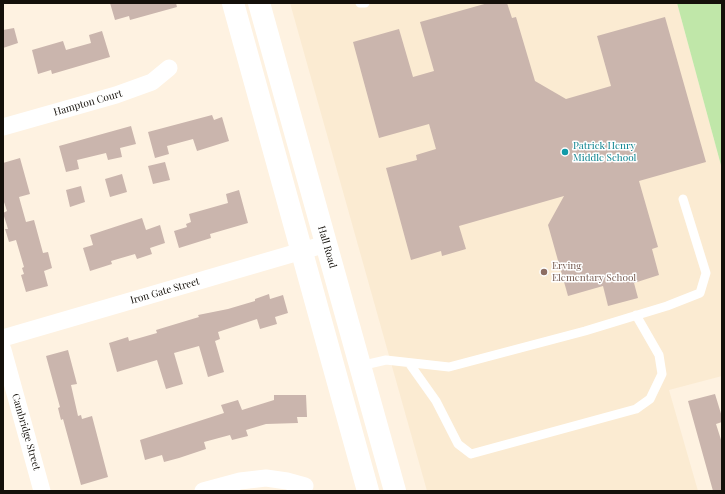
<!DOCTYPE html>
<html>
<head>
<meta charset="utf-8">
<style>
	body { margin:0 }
	#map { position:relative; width:725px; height:494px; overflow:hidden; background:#fef2e1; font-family:"Playfair Display",serif }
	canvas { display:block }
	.frame { position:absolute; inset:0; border:4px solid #14100a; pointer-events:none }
</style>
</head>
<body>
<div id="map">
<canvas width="725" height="494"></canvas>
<div class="frame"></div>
</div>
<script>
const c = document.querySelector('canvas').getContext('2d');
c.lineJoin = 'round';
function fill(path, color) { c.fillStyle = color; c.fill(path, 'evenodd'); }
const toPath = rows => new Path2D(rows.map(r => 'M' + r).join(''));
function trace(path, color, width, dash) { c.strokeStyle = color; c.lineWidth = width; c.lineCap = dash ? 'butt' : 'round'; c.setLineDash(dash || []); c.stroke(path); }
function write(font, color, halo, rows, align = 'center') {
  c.font = font + ' "Playfair Display",serif'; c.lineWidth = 3; c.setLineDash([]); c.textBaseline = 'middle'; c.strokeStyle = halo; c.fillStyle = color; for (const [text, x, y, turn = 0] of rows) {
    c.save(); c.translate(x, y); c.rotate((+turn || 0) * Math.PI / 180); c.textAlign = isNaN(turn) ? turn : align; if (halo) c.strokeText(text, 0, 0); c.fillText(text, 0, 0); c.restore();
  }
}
fill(toPath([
	[290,3,677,3,722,169,722,376,669,390,698,491,427,491]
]), '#fbebd2');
fill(toPath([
	[677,3,722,3,722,169]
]), '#c0e7a9');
fill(toPath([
	[110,3,176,3,177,7,130,20,129,16,115,20],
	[488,3,507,3,512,18,516,17,535,81,566,99,611,86,597,36,665,17,706,162,639,181,658,247,652,249,659,275,634,283,638,298,608,306,603,286,568,296,548,225,564,196,459,226,466,249,442,256,441,251,411,260,386,168,417,160,416,155,436,149,429,124,379,138,353,42,399,29,413,77,434,71,420,22],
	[14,28,18,43,3,48,3,30],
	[102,31,110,57,52,74,51,70,38,74,32,50,63,41,66,50,91,43,89,35],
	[212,115,214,120,222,117,229,141,197,151,193,139,167,146,169,154,155,158,148,132],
	[131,126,136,144,120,148,122,157,108,160,106,153,77,160,79,169,66,172,59,146],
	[20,158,30,194,19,197,26,222,34,220,43,253,48,252,52,268,44,271,48,286,26,292,21,275,24,274,22,268,24,267,16,240,9,242,5,229,8,229,3,213,7,211,3,199,3,163],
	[165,162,170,180,153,184,148,166],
	[122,174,127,192,110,197,105,179],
	[81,186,85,202,70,207,66,190],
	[239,190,248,223,210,234,211,238,179,248,174,231,187,227,186,224,191,222,189,214,228,203,226,194],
	[142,218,146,230,160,225,165,243,150,248,152,254,137,259,135,254,111,261,112,264,90,271,83,248,93,245,90,235],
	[269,294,270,299,283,295,288,313,275,317,277,324,260,329,257,319,218,332,220,339,215,341,224,372,208,377,199,346,174,353,183,384,166,389,157,360,117,372,109,343,128,337,129,341,157,333,156,330,199,317,198,315,228,309,255,301,255,299],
	[68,350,77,384,71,385,78,416,81,415,82,419,92,416,108,477,81,485,63,419,61,420,58,408,60,407,46,356],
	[715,394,722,417,722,422,716,424,722,443,722,491,713,491,688,401],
	[274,395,306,395,307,417,297,417,298,423,266,424,246,430,248,436,232,440,230,435,204,442,206,449,179,458,164,462,162,455,145,460,140,440,224,413,221,405,238,400,242,410,274,400]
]), '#cab5ad');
trace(toPath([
	[360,3,365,3],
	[409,363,436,401,458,444,471,454,636,409,650,399,662,374,659,355,636,315],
	[360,366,386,360,449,367,585,331,667,306,700,293,706,273,683,199]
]), '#fff', 9);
trace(toPath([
	[3,127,116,95,152,82,169,68],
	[3,338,326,244],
	[3,350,42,491],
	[203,491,240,481,266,478,287,481,305,486]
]), '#fff', 17);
trace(toPath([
	[233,3,368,491],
	[259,3,395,491]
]), '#fff', 22);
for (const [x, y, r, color] of [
	[565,152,4,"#0f9aa8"],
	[544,272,4,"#8d6e63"]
]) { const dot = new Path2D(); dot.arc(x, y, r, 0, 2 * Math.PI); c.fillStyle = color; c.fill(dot); trace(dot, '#fff', 1.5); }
write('10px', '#14100a', '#fff', [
	["Hampton Court",88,103,-16],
	["Hall Road",327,247,74],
	["Iron Gate Street",165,291,-16],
	["Cambridge Street",26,432,74]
]);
write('10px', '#0d838f', '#fff', [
	["Patrick Henry",573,146],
	["Middle School",573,158]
], 'left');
write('10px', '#785e54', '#fff', [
	["Erving",552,266],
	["Elementary School",552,278]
], 'left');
</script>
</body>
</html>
